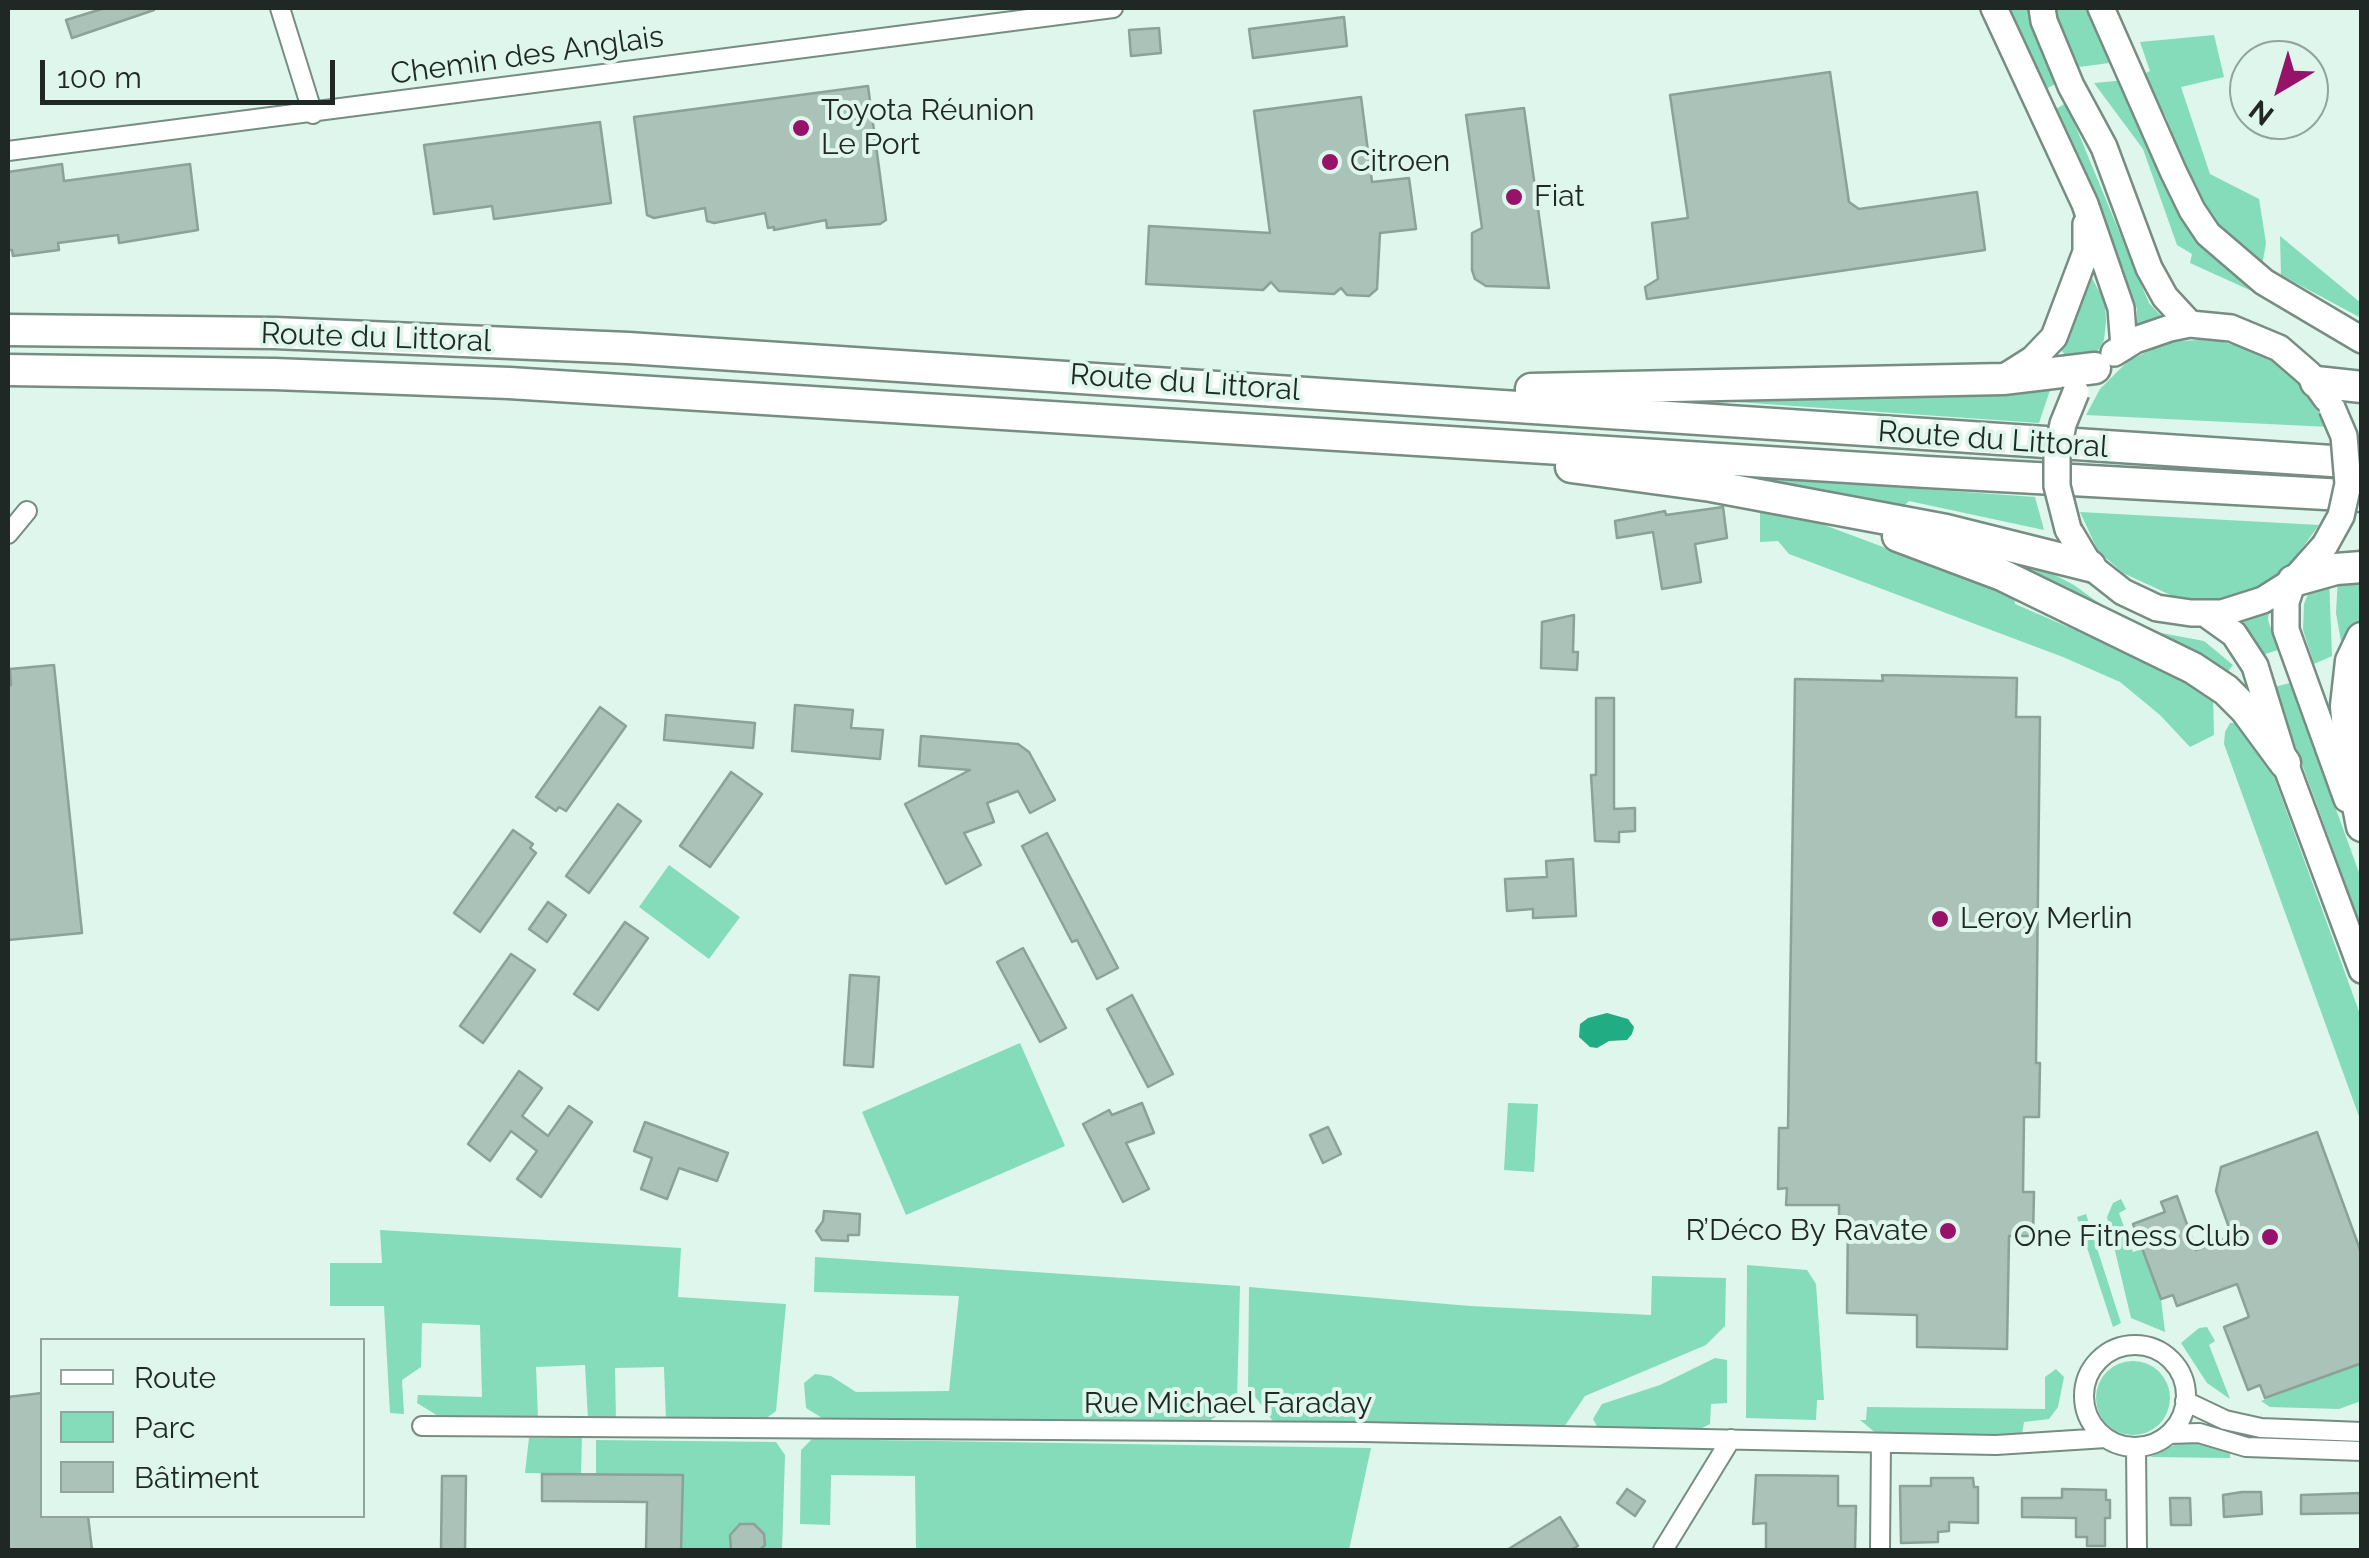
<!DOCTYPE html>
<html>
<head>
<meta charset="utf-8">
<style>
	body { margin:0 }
	#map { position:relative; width:2369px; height:1558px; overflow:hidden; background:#def6eb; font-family:Raleway,sans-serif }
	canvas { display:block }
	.frame { position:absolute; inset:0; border:10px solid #1f2824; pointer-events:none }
	.legend { position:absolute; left:40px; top:1338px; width:325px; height:180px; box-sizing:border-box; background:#def6eb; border:2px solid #92a49b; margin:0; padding:12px 18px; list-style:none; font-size:30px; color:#1f2824 }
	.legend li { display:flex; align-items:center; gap:20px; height:50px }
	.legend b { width:50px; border:2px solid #92a49b }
	.north { position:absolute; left:2229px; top:40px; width:100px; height:100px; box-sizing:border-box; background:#def6eb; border:2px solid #92a49b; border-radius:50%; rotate:218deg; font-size:28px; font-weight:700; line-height:40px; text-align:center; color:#1f2824 }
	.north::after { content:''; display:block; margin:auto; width:35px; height:45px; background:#971369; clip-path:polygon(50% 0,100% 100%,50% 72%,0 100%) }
	.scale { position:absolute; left:40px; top:60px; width:295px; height:45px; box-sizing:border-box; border:5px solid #1f2824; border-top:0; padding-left:12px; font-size:30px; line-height:35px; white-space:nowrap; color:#1f2824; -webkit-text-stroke:8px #def6eb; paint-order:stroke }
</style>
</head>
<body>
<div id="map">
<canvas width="2369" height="1558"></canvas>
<div class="frame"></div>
<ul class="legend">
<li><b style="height:12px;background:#fff"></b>Route</li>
<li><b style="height:28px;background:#84dcba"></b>Parc</li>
<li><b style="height:28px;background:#abc2b8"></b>Bâtiment</li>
</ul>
<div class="north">N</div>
<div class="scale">100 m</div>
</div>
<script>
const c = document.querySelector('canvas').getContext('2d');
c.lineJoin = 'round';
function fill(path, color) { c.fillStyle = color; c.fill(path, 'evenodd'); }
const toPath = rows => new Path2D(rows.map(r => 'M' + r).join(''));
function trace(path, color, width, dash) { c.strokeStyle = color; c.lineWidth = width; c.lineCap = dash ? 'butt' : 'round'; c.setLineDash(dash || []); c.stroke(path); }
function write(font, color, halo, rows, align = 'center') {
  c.font = font + ' Raleway,sans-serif'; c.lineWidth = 8; c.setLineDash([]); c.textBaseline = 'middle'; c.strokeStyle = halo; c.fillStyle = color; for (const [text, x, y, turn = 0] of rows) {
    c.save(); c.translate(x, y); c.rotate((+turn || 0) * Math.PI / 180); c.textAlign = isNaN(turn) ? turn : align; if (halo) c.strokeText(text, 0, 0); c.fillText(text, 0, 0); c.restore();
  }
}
fill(toPath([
	[2007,8,2030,8,2036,38,2057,83,2046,89],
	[2047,8,2095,8,2117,62,2071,68],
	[2214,35,2224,77,2181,87,2210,174,2259,199,2266,243,2262,266,2227,240,2196,201,2166,117,2140,76,2150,71,2140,42],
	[2126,80,2176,205,2257,284,2254,292,2190,263,2192,254,2177,245,2143,149,2094,83],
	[2066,103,2140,282,2149,303,2163,318,2137,326,2137,309,2097,196,2056,109],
	[2280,236,2361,303,2361,318,2281,275],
	[2087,269,2105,302,2106,321,2104,340,2096,354,2076,366,2057,346],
	[2211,339,2257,351,2283,367,2307,391,2329,427,2086,415,2100,389,2128,361,2167,342],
	[2052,384,2039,423,1736,402,1736,394],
	[1754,477,2035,497,2044,530,1909,501,1904,506,1754,484],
	[1760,508,1819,523,2014,596,2015,604,2177,674,2213,696,2214,735,2190,747,2160,715,2120,682,2063,657,1789,554,1778,541,1760,542],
	[2080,512,2319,525,2286,570,2263,585,2234,596,2205,600,2175,597,2123,573,2098,551],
	[1980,549,2047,566,2047,571,2074,585,2107,609,2156,632,2204,641,2233,665,2221,680],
	[2361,575,2361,616,2343,653,2336,613,2338,577],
	[2329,577,2332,656,2314,664,2303,630,2304,604,2310,589],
	[2269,610,2268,620,2278,650,2262,655,2242,626,2244,621],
	[2290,683,2361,878,2361,926,2274,687],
	[2242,722,2265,752,2361,1017,2361,1122,2224,744,2225,732,2230,723],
	[669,865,740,917,709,959,639,907],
	[1020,1043,1065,1146,906,1215,862,1112],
	[1508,1103,1538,1104,1534,1172,1504,1170],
	[2121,1199,2126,1209,2119,1213,2133,1252,2143,1249,2161,1299,2165,1332,2131,1318,2107,1217,2113,1203],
	[2086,1214,2121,1323,2113,1327,2077,1217],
	[380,1230,681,1248,678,1297,786,1304,776,1411,764,1420,666,1420,664,1367,615,1368,616,1419,588,1419,585,1365,536,1367,538,1419,443,1419,417,1403,418,1395,482,1397,480,1325,422,1323,421,1367,402,1380,404,1414,390,1413,384,1306,330,1306,330,1263,382,1263],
	[815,1257,1240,1286,1237,1401,1204,1425,827,1421,806,1408,804,1383,815,1374,831,1376,856,1392,949,1391,959,1296,814,1292],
	[1747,1265,1807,1270,1816,1284,1824,1400,1817,1400,1816,1420,1746,1418],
	[1652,1276,1726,1278,1725,1326,1706,1345,1585,1396,1564,1427,1275,1424,1248,1387,1249,1287,1470,1306,1651,1315],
	[2207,1327,2215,1341,2209,1345,2230,1399,2207,1383,2181,1343,2199,1328],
	[1715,1358,1727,1360,1727,1403,1711,1404,1710,1424,1694,1432,1599,1430,1593,1419,1602,1404,1660,1385],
	'2096 1398a37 37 0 1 1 74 0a37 37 0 1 1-74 0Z',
	[2361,1363,2361,1401,2339,1409,2270,1407,2261,1401],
	[2056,1369,2064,1377,2058,1407,2049,1419,2024,1422,2022,1434,1877,1434,1860,1420,1866,1420,1867,1407,2045,1409,2045,1377],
	[582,1437,581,1474,525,1473,529,1438],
	[812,1439,1371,1448,1349,1550,916,1550,915,1476,831,1475,830,1525,800,1524,801,1450],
	[596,1440,776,1442,785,1455,782,1550,682,1550,682,1475,596,1475],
	[2178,1443,2196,1443,2230,1452,2230,1458,2150,1457]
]), '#84dcba');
fill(toPath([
	[1607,1013,1628,1019,1634,1027,1632,1034,1627,1040,1609,1041,1597,1048,1590,1047,1579,1037,1580,1024,1588,1018]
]), '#20ad84');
const building = toPath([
	[105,8,154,8,154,10,72,38,66,20,105,8],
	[1344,17,1347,46,1253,58,1249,29,1344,17],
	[1159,28,1161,53,1131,56,1129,30,1159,28],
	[1830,72,1849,202,1859,209,1977,192,1985,250,1647,299,1645,287,1658,279,1652,223,1688,218,1670,95,1830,72],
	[868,86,886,220,880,224,827,228,826,220,774,230,774,227,768,228,765,213,714,223,707,221,705,208,654,218,647,215,634,117,868,86],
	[1361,97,1372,182,1409,178,1416,229,1380,233,1377,289,1369,296,1347,295,1341,288,1334,294,1279,291,1271,282,1263,290,1146,284,1149,226,1270,233,1254,111,1361,97],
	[1524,108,1549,288,1486,286,1475,279,1472,270,1472,233,1482,228,1466,115,1524,108],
	[600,122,611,203,494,219,492,206,434,214,424,145,600,122],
	[62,164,64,181,190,164,198,230,119,243,118,235,58,243,59,250,13,256,12,250,8,250,8,172,62,164],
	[1723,507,1727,538,1695,544,1701,582,1662,589,1653,532,1617,538,1615,521,1665,511,1666,515,1723,507],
	[1574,615,1573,652,1578,652,1577,670,1541,668,1542,622,1574,615],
	[54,665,82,933,8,940,8,686,11,685,10,669,54,665],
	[1882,675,2017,678,2016,717,2040,717,2036,1063,2040,1063,2039,1117,2024,1117,2023,1192,2034,1192,2033,1236,2009,1236,2007,1349,1917,1347,1917,1315,1847,1313,1848,1216,1839,1216,1839,1205,1786,1205,1787,1188,1778,1189,1779,1128,1788,1128,1795,679,1883,681,1882,675],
	[1596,698,1614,698,1614,809,1635,808,1635,831,1619,832,1619,842,1595,841,1591,775,1596,775,1596,698],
	[795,705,853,710,851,728,883,730,880,759,792,751,795,705],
	[600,707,626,726,566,811,559,807,556,811,536,797,600,707],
	[666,715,755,723,753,748,664,740,666,715],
	[921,736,1018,744,1029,752,1055,800,1030,813,1018,791,987,803,994,822,964,833,981,865,946,884,905,804,970,770,919,766,921,736],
	[731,772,762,794,710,867,680,846,731,772],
	[618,804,641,821,589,893,566,876,618,804],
	[513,830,533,844,530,848,536,853,480,932,454,913,513,830],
	[1047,833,1118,968,1097,979,1077,940,1072,942,1022,846,1047,833],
	[1573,859,1576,916,1533,918,1533,909,1507,911,1505,879,1547,877,1546,861,1573,859],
	[548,902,566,915,547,942,529,929,548,902],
	[625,922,648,938,598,1010,574,994,625,922],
	[1023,948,1066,1028,1040,1042,997,962,1023,948],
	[511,954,535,970,483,1043,460,1026,511,954],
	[850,975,879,977,873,1067,844,1065,850,975],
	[1132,995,1173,1074,1148,1087,1107,1009,1132,995],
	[519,1071,542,1088,522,1116,548,1136,569,1106,592,1122,541,1197,517,1179,537,1151,511,1131,490,1161,468,1144,519,1071],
	[1142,1103,1154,1133,1126,1143,1149,1189,1123,1202,1083,1124,1109,1110,1112,1115,1142,1103],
	[645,1122,728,1153,717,1181,679,1168,667,1199,641,1189,652,1158,634,1151,645,1122],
	[1328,1127,1341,1154,1323,1163,1310,1135,1328,1127],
	[2317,1132,2362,1255,2362,1363,2265,1398,2260,1385,2248,1390,2224,1327,2249,1317,2237,1284,2177,1306,2173,1295,2161,1299,2133,1224,2165,1212,2161,1202,2177,1196,2196,1250,2232,1236,2216,1191,2221,1167,2317,1132],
	[824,1211,860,1214,859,1235,848,1235,848,1241,822,1240,816,1231,823,1221,824,1211],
	[42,1393,42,1516,88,1516,92,1550,8,1550,8,1397,42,1393],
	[542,1474,683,1475,681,1550,646,1550,647,1502,542,1501,542,1474],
	[1756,1475,1838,1476,1838,1506,1856,1506,1855,1550,1766,1550,1766,1523,1753,1524,1756,1475],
	[442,1476,466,1476,465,1550,441,1550,442,1476],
	[1931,1478,1973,1478,1974,1487,1978,1487,1978,1523,1949,1522,1949,1531,1938,1532,1938,1542,1901,1543,1900,1486,1931,1486,1931,1478],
	[1627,1489,1645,1501,1635,1516,1617,1503,1627,1489],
	[2062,1489,2106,1490,2106,1500,2110,1500,2110,1518,2105,1518,2105,1546,2087,1546,2087,1537,2076,1537,2076,1518,2022,1517,2022,1498,2062,1498,2062,1489],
	[2242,1492,2261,1492,2262,1514,2224,1517,2223,1495,2242,1492],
	[2362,1493,2362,1513,2301,1514,2301,1495,2362,1493],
	[2170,1498,2190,1498,2191,1525,2171,1525,2170,1498],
	[1560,1517,1578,1546,1570,1550,1507,1550,1560,1517],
	[740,1524,754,1524,764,1534,765,1545,760,1550,731,1550,730,1535,740,1524]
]);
fill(building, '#abc2b8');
trace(building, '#8ba298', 2.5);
const street = toPath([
	[280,8,313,114],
	[8,151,1113,8],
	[8,534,27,511],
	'2084 1396a51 51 0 1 1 102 0a51 51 0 1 1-102 0Z',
	[2185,1401,2225,1420,2261,1428,2362,1432],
	[422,1426,1363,1432,1996,1445,2106,1438],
	[2169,1434,2199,1433,2246,1447,2362,1451],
	[2136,1447,2137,1550],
	[1663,1550,1731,1439],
	[1880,1550,1881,1443]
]);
const primary = toPath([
	[1994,8,2085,204,2121,308,2124,347],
	[2042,8,2044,21,2071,86,2104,147,2149,268,2165,297,2190,324],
	[2101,8,2173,171,2192,210,2208,234,2264,282,2362,340],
	[2114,353,2135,340,2170,328,2190,324,2231,328,2279,348,2309,374,2326,398],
	[2003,378,2033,359,2054,337,2086,252,2086,224],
	[2068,529,2090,566,2123,592,2157,608,2191,613,2222,613,2263,600,2293,581,2325,545],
	[2293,581,2286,602,2286,630,2347,799],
	[2206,614,2234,634,2255,666,2285,763,2362,970]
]);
const highway = toPath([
	[8,330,275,333,628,348,2362,463],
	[8,370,274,374,509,383,1927,472,2362,496],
	[2316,382,2362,387],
	[1531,389,2003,379,2095,368],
	[1571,467,1711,486,1946,530,2090,566],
	[1898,536,2002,575,2193,668,2226,690,2246,710,2285,763],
	[2293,581,2336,569,2362,567],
	[2362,638,2351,661,2346,706,2352,776,2362,826]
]);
trace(street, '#778d83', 22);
trace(primary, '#778d83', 30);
trace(highway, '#778d83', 35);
trace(street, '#fff', 18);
trace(primary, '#fff', 25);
trace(highway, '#fff', 30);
const primaryBridge = toPath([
	[2068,529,2057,486,2057,455,2063,424,2076,392],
	[2325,545,2341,516,2348,484,2344,436,2332,408]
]);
trace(primaryBridge, '#778d83', 30, []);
trace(primaryBridge, '#fff', 25);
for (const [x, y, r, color] of [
	[801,128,10,"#971369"],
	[1330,162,10,"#971369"],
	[1514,197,10,"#971369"],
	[1940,919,10,"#971369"],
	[1948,1231,10,"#971369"],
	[2270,1237,10,"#971369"]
]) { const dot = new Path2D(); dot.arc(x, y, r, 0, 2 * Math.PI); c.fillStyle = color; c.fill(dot); trace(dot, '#def6eb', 4); }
write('30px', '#1f2824', '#def6eb', [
	["Chemin des Anglais",527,56,-8],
	["Route du Littoral",376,338,2],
	["Route du Littoral",1185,383,4],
	["Route du Littoral",1993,440,4],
	["Rue Michael Faraday",1228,1404]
]);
write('30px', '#1f2824', '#def6eb', [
	["Toyota Réunion",821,111],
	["Le Port",821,145],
	["Citroen",1350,162],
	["Fiat",1534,197],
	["Leroy Merlin",1960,919],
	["R’Déco By Ravate",1928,1231,"right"],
	["One Fitness Club",2250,1237,"right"]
], 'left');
</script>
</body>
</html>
